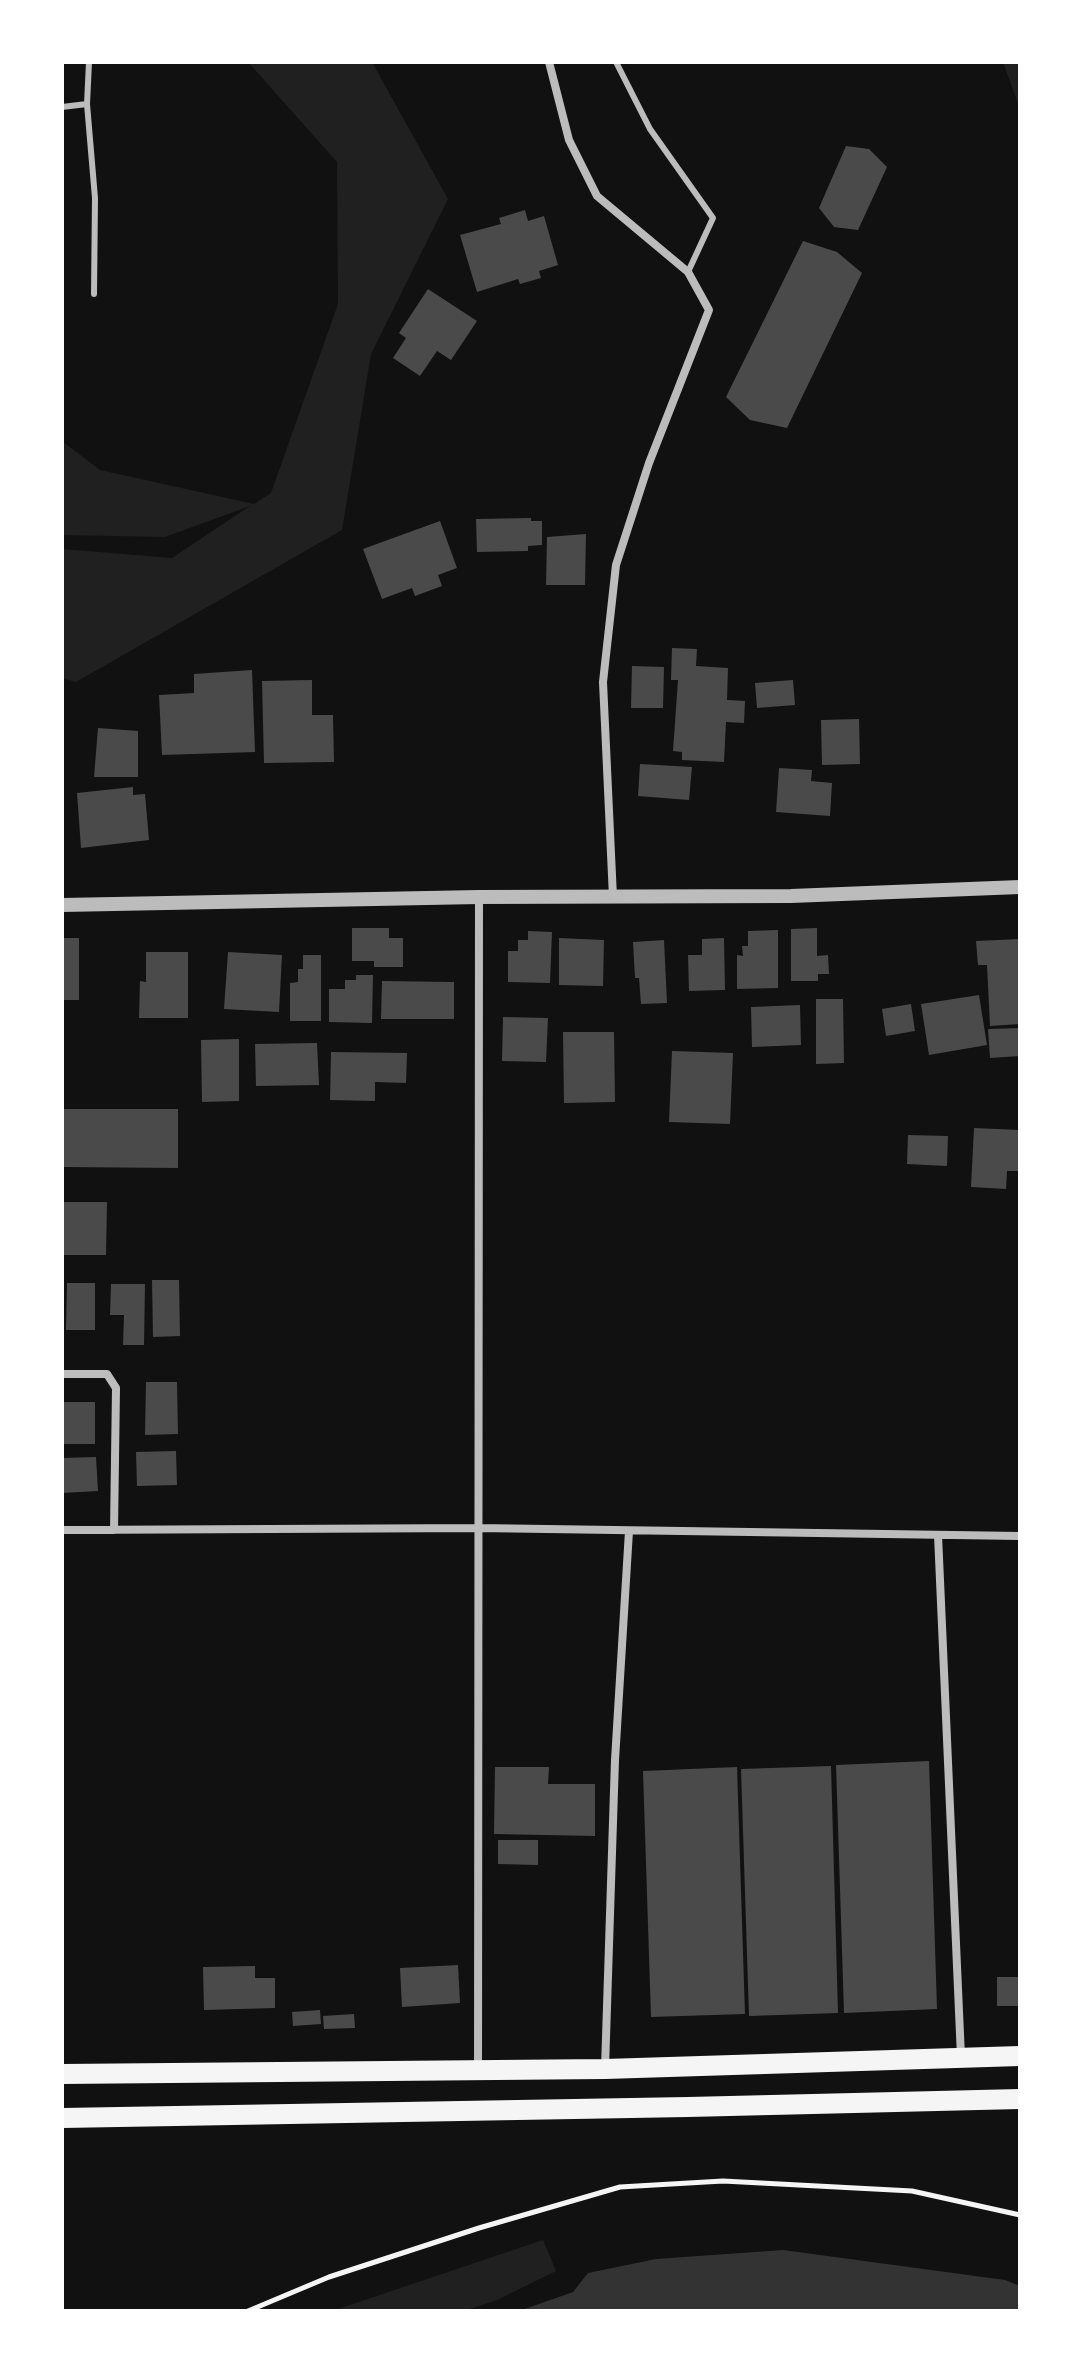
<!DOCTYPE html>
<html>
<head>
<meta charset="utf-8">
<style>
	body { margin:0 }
	#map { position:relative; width:1082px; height:2373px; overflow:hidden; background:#111; font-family:"Fira Sans Condensed",sans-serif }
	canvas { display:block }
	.frame { position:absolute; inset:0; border:64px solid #fff; pointer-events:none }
</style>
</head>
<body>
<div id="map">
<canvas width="1082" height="2373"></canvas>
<div class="frame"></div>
</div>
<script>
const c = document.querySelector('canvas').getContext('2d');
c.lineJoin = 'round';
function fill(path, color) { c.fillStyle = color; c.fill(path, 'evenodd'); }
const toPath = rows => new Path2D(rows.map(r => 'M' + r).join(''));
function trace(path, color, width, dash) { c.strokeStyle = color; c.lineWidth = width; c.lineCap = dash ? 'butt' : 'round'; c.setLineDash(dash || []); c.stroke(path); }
fill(toPath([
	[248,62,372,62,448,199,371,354,342,530,76,682,62,678,62,549,172,558,250,506,165,537,62,535,62,441,100,470,254,504,271,493,338,304,337,162],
	[1003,62,1020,62,1020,109],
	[543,2240,556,2271,497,2300,464,2311,332,2311]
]), '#202020');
fill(toPath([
	[783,2250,1005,2280,1020,2286,1020,2311,519,2311,573,2292,588,2273,656,2259]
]), '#333');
fill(toPath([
	[846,146,869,149,887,167,858,230,834,227,819,208],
	[525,210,528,221,544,216,558,265,539,271,541,278,520,284,518,279,477,292,460,235,501,224,499,218],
	[803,241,837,252,862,273,787,428,750,420,726,397],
	[428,289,477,321,451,360,437,351,420,376,393,358,406,338,399,333],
	[531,518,531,521,542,521,542,545,528,546,528,551,477,552,476,519],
	[440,521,457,568,438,575,442,586,415,596,412,588,382,599,363,549],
	[586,534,585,585,546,585,547,537],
	[672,648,697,649,696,666,728,668,727,700,745,701,744,723,726,722,724,762,682,760,682,752,673,751,678,680,671,680],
	[632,666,664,667,663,708,631,708],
	[252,670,255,752,162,755,159,695,194,693,194,674],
	[312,680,312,715,333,715,334,762,264,763,262,681],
	[793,680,795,705,757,708,755,683],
	[859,719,860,764,822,765,821,720],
	[98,728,138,731,138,777,94,777],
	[640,764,692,767,689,800,638,796],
	[779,768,812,770,811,781,832,783,830,816,776,812],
	[133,787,133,795,145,794,149,840,81,848,77,793],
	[352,928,389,928,389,938,403,938,403,967,374,967,374,961,352,961],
	[817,928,817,956,828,955,829,974,818,974,818,981,791,981,791,929],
	[778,930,778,988,737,989,737,955,743,956,742,946,748,946,748,931],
	[528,931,552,932,550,983,508,982,508,951,518,951,518,940,528,940],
	[62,938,79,938,79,1000,62,1000],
	[559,938,604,940,603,986,559,985],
	[724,938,725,990,689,991,688,955,702,955,702,939],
	[1020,939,1020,1024,990,1026,987,965,978,965,976,941],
	[664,940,667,1003,641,1004,639,978,635,978,633,942],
	[146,952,188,952,188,1018,139,1018,140,981,146,982],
	[228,952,282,955,279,1012,224,1009],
	[303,955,321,955,321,1021,290,1021,290,983,298,982,298,969,303,969],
	[356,975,373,975,372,1023,329,1022,329,989,345,989,345,980,356,980],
	[382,981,454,982,454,1019,381,1019],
	[979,995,987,1045,929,1055,921,1004],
	[816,999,843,999,844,1063,816,1064],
	[911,1004,915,1031,886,1036,882,1009],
	[800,1005,801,1045,752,1047,751,1007],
	[503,1017,548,1018,546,1062,502,1061],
	[1020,1028,1020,1056,990,1058,988,1029],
	[563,1032,614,1032,615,1102,564,1103],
	[239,1039,239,1101,202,1102,201,1040],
	[317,1043,319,1085,256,1086,255,1044],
	[672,1051,733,1053,730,1124,669,1122],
	[331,1052,407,1053,406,1083,375,1082,375,1101,330,1100],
	[62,1109,178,1109,178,1168,62,1167],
	[974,1128,1020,1130,1020,1171,1007,1171,1006,1189,971,1187],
	[908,1135,948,1136,947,1166,907,1164],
	[62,1202,107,1202,106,1255,62,1255],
	[152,1280,179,1280,180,1336,153,1337],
	[67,1283,95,1283,95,1330,66,1330],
	[111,1284,145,1284,144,1345,123,1345,124,1315,110,1315],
	[146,1382,177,1382,178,1434,145,1435],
	[62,1402,95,1402,95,1444,62,1444],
	[176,1451,177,1485,137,1486,136,1452],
	[96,1457,98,1491,62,1493,62,1458],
	[929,1761,937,2009,844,2013,836,1765],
	[831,1766,838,2013,749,2016,741,1769],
	[495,1767,549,1767,548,1784,595,1784,595,1836,494,1834],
	[737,1767,745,2014,651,2017,643,1771],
	[498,1840,538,1840,538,1865,498,1864],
	[458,1965,460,2003,402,2007,400,1968],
	[255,1966,255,1978,275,1978,275,2008,204,2010,203,1967],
	[997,1977,1020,1977,1020,2006,997,2006],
	[320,2010,321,2024,293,2026,292,2012],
	[354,2014,355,2028,324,2029,323,2016]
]), '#4a4a4a');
trace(toPath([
	[248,2311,329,2277,479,2228,620,2187,723,2181,912,2191,1020,2215]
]), '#f5f5f5', 5);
trace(toPath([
	[89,62,87,104,95,198,94,294],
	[616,62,650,129,713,218,688,272],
	[62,107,87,104]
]), '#bcbcbc', 6);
trace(toPath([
	[549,62,569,140,597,196,688,272,709,310,649,463,616,565,603,682,613,897],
	[62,1374,107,1374,116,1388,114,1530],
	[62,1530,479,1528,1020,1536],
	[938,1535,961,2057],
	[605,2068,615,1760,629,1531],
	[478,2069,479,897]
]), '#bcbcbc', 8);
trace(toPath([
	[62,905,479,897,791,896,1020,887]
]), '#bcbcbc', 14);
trace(toPath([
	[62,2074,605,2069,1020,2056],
	[62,2118,688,2107,1020,2099]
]), '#f5f5f5', 20);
</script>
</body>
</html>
